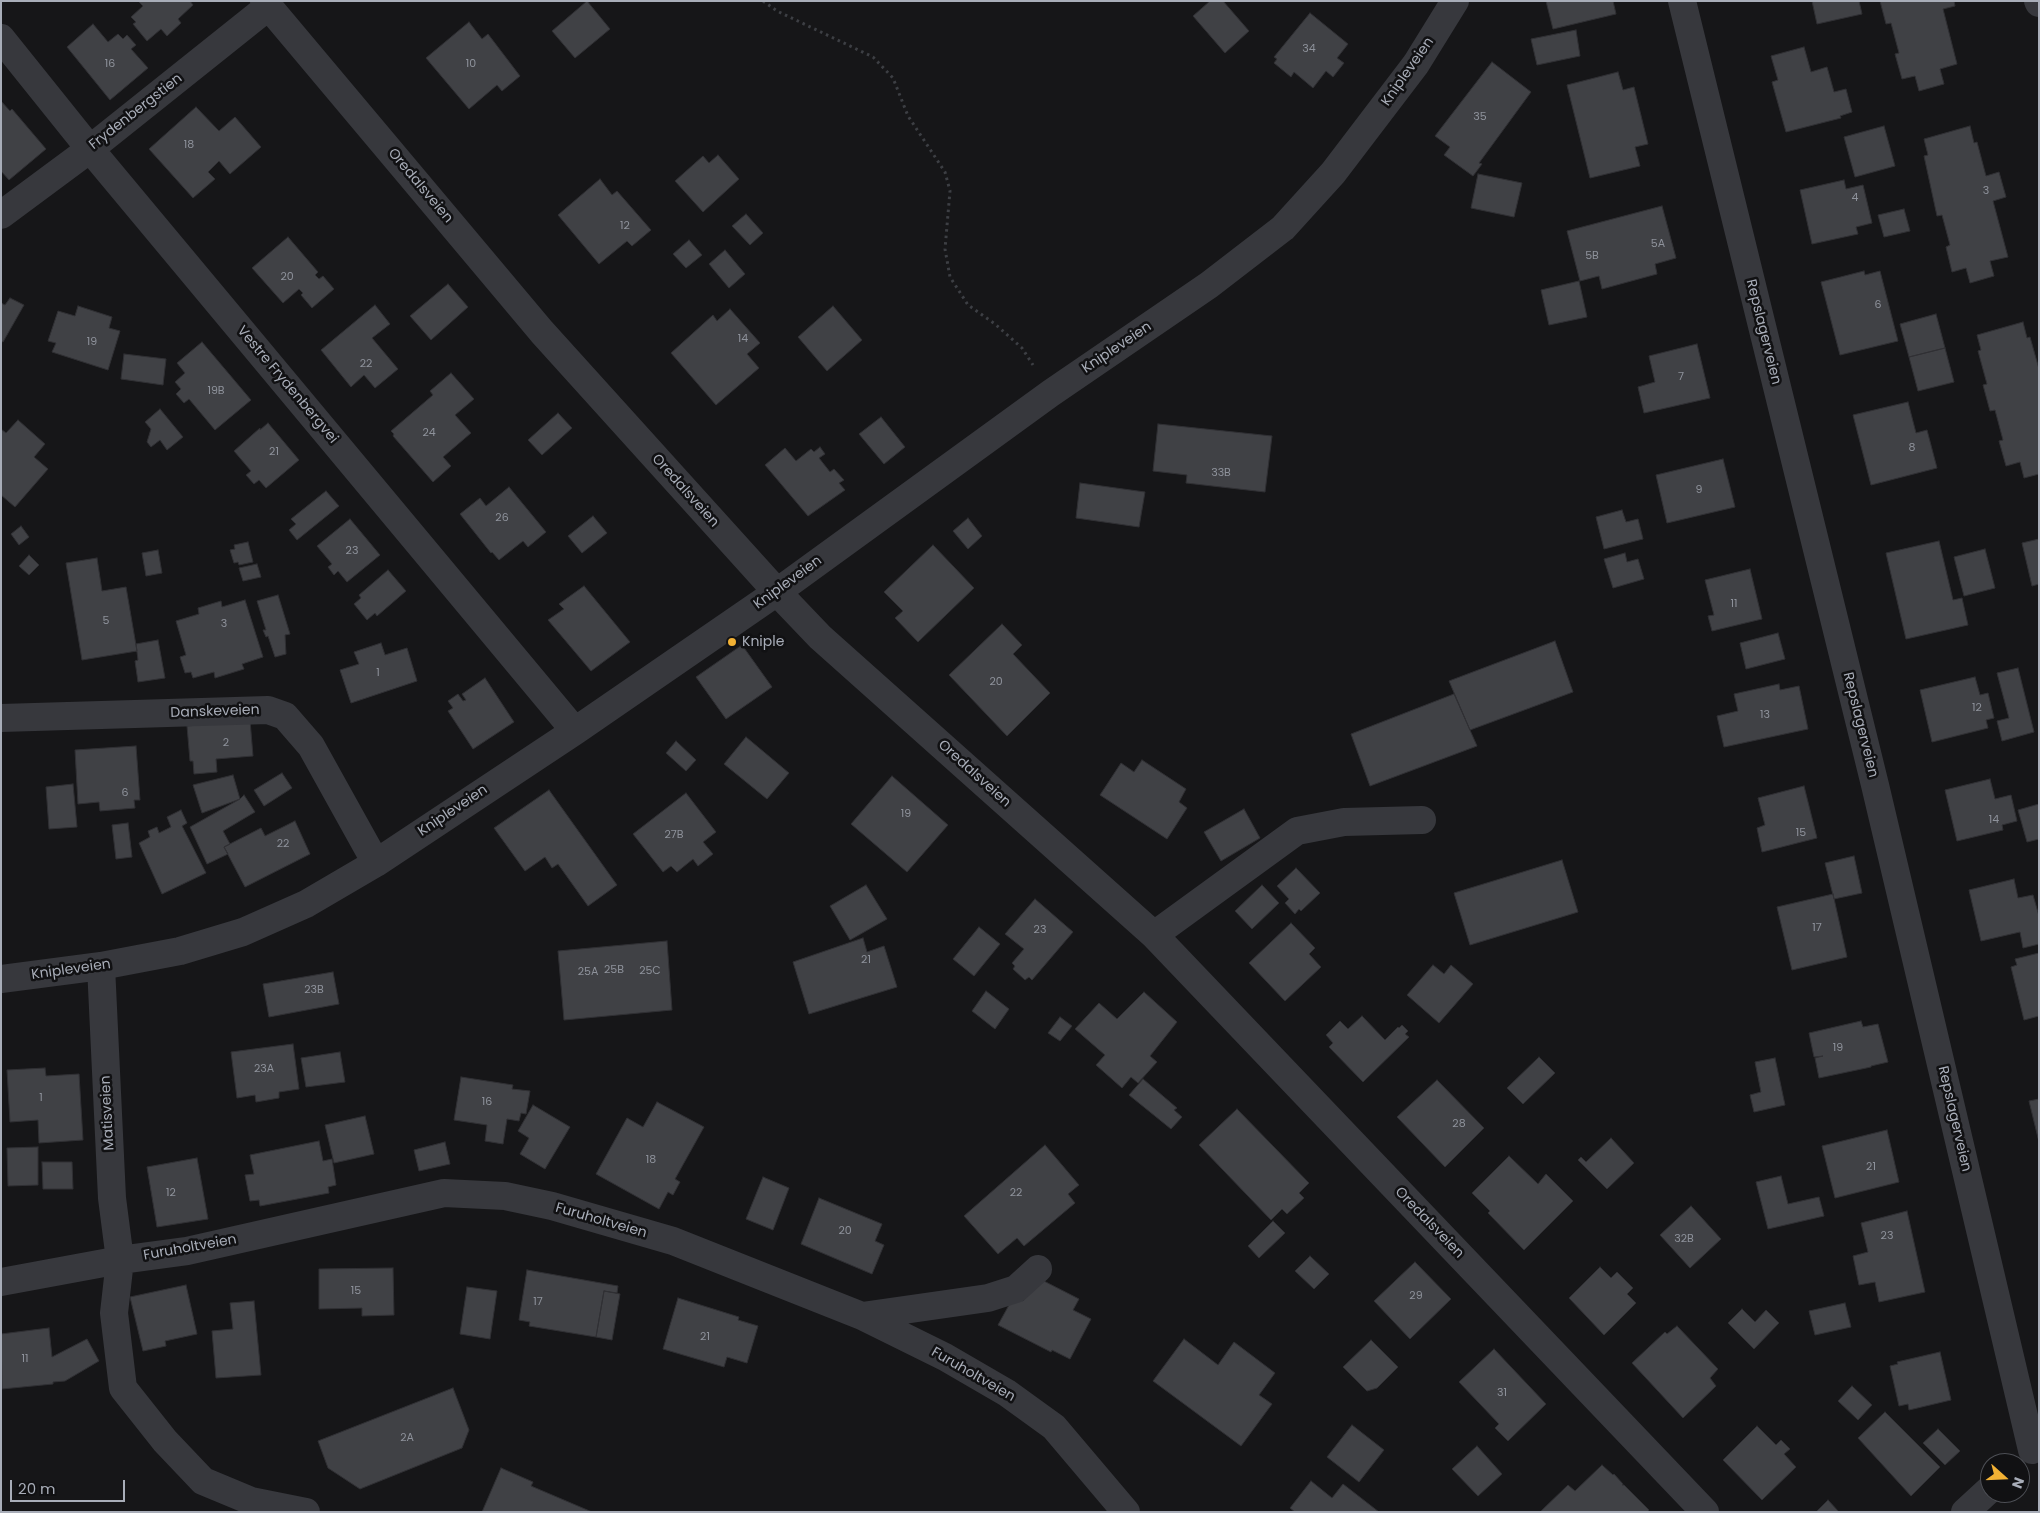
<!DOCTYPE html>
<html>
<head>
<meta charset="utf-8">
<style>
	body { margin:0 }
	#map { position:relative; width:2040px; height:1513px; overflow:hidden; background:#161618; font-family:Poppins,sans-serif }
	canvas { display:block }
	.frame { position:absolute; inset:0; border:2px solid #a8adb8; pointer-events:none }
	.north { position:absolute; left:1980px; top:1453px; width:50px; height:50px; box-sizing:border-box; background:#111113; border:1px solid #4d4f55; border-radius:50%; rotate:110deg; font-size:14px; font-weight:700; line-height:20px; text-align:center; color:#a8adb8 }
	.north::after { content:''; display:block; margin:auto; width:18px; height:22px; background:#f2b134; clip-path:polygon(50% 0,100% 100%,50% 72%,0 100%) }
	.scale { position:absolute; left:10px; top:1480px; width:115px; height:22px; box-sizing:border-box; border:2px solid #a8adb8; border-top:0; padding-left:6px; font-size:15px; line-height:18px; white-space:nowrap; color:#a8adb8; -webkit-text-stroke:4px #111113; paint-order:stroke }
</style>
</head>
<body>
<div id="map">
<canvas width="2040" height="1513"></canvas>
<div class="frame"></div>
<div class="north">N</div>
<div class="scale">20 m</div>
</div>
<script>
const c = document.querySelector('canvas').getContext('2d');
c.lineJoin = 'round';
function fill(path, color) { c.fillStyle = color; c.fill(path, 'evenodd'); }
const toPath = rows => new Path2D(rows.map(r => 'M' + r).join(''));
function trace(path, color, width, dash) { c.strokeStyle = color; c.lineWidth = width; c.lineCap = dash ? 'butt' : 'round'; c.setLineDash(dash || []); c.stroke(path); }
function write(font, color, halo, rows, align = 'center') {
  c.font = font + ' Poppins,sans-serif'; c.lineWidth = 5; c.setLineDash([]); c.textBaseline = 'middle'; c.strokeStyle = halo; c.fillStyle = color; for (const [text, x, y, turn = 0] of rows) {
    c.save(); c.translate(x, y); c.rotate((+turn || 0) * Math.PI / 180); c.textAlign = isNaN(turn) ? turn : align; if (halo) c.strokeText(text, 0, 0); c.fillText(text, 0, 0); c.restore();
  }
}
const building = toPath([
	[138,1,190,1,193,5,178,19,181,23,167,36,161,29,147,41,133,24,136,22,131,17,143,6,138,1],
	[587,1,610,29,575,58,552,31,587,1],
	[1210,1,1223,1,1249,31,1225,53,1193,16,1210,1],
	[1546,1,1613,1,1616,14,1553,29,1546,1],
	[1812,1,1859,1,1862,14,1817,24,1812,1],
	[1880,1,1954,1,1955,6,1943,9,1957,64,1940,69,1944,84,1919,91,1915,76,1902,79,1895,54,1899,53,1891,23,1886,24,1880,1],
	[1310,13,1348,44,1337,58,1344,63,1333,77,1326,71,1313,88,1294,72,1291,77,1274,63,1277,59,1274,57,1310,13],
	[469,22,482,39,488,34,520,76,502,91,497,85,469,109,426,58,469,22],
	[93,24,108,42,118,34,123,39,127,35,136,45,131,49,148,68,110,100,67,47,93,24],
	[1576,30,1580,56,1537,65,1531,39,1576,30],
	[1804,47,1811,72,1827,67,1834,92,1846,89,1852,112,1840,116,1841,118,1786,132,1772,82,1778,80,1771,56,1804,47],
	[1492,62,1531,92,1479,163,1482,164,1473,176,1444,155,1450,147,1435,136,1492,62],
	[1618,72,1623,90,1634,87,1648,144,1635,147,1640,166,1590,178,1567,85,1618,72],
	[1,101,10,111,12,109,46,149,9,180,1,171,1,101],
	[196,107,219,131,235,117,261,147,230,174,219,161,208,172,215,179,193,198,149,149,196,107],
	[1884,126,1895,166,1855,177,1844,137,1884,126],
	[1970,126,1974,143,1977,142,1986,176,1999,172,2006,197,1993,201,2008,257,1990,261,1994,276,1970,283,1966,268,1952,272,1946,247,1950,245,1942,215,1937,216,1924,156,1928,155,1924,139,1970,126],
	[718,155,739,179,703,212,675,181,703,156,709,163,718,155],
	[1478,174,1522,183,1514,217,1471,208,1478,174],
	[600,179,612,195,617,191,651,230,632,246,627,241,599,264,558,215,600,179],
	[1844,180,1846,189,1863,185,1872,223,1856,227,1858,234,1812,244,1800,190,1844,180],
	[1662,206,1676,258,1655,264,1657,274,1602,289,1599,276,1580,281,1567,231,1662,206],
	[1904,209,1910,231,1884,237,1878,215,1904,209],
	[746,214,763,233,750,245,732,226,746,214],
	[288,237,318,272,315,275,319,279,323,276,334,289,312,308,301,295,303,293,299,289,283,303,252,268,288,237],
	[689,240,702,255,686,268,673,254,689,240],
	[725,250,745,274,729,288,709,264,725,250],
	[1864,271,1865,275,1880,271,1898,341,1840,355,1821,282,1864,271],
	[1579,281,1587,317,1549,325,1541,290,1579,281],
	[448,284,468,307,431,340,410,316,448,284],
	[10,298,24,305,3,342,1,341,1,303,5,305,10,298],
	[375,305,390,324,372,338,398,369,375,388,364,375,351,387,321,350,375,305],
	[78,306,112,317,109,328,120,331,108,370,52,352,56,343,48,341,58,311,75,316,78,306],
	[833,306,862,340,827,371,798,337,833,306],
	[730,309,760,343,747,354,759,368,716,405,671,353,713,315,717,321,730,309],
	[1936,314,1945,348,1909,357,1900,324,1936,314],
	[2023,322,2027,338,2030,337,2039,369,2039,474,2024,478,2020,462,2006,466,1999,441,2003,440,1995,410,1990,411,1983,385,1987,384,1978,351,1981,350,1977,335,2023,322],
	[202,342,251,400,215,430,189,399,184,403,176,394,181,389,175,382,185,373,177,363,202,342],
	[1697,344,1710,398,1644,413,1638,387,1655,382,1649,356,1697,344],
	[1945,348,1954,382,1918,391,1909,357,1945,348],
	[124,354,166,359,163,385,121,379,124,354],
	[451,373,474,399,455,415,471,433,443,457,451,466,433,482,393,436,394,434,391,431,433,395,430,391,451,373],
	[1908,402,1916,433,1927,430,1937,468,1871,485,1853,415,1908,402],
	[160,409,183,437,167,450,160,440,151,447,147,442,151,429,145,422,160,409],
	[558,413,572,428,542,455,528,440,558,413],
	[881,417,905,447,884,464,859,434,881,417],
	[18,420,45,444,34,457,48,469,15,507,1,495,1,429,6,433,18,420],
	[268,423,299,460,266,488,259,480,254,484,246,475,251,471,234,451,260,428,260,430,268,423],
	[1158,424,1272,436,1265,492,1186,483,1187,475,1153,471,1158,424],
	[820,447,825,454,819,458,830,472,834,469,844,480,839,483,845,490,808,516,765,465,785,448,796,461,811,449,814,452,820,447],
	[1723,459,1735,507,1667,523,1656,475,1723,459],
	[1080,483,1145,492,1139,527,1076,518,1080,483],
	[509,487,546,532,528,547,523,541,499,560,492,552,491,553,460,514,480,498,486,506,509,487],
	[326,491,339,506,297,540,289,530,296,524,291,519,326,491],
	[1622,510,1626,522,1638,519,1643,539,1604,549,1596,517,1622,510],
	[593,516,607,533,582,553,568,536,593,516],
	[968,518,982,536,968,549,953,531,968,518],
	[350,519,380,555,347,582,338,571,334,575,328,567,332,564,317,546,350,519],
	[21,526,29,537,19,545,11,534,21,526],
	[2039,539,2039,584,2032,586,2022,543,2039,539],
	[1939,541,1953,600,1962,598,1968,625,1906,639,1886,553,1939,541],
	[248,542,253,562,239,565,238,562,234,563,230,550,235,549,234,545,248,542],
	[933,545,974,588,918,642,895,618,903,611,884,592,933,545],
	[1985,549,1995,588,1964,596,1954,557,1985,549],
	[158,550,162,573,146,576,142,553,158,550],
	[1625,553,1627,562,1638,559,1644,579,1613,588,1604,559,1625,553],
	[29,555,39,565,29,575,19,566,29,555],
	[97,558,102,591,126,587,137,651,82,660,66,563,97,558],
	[257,564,261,577,243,581,239,568,257,564],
	[1750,569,1762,619,1712,631,1708,616,1714,615,1705,580,1750,569],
	[388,570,406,591,377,616,375,613,367,620,354,604,361,598,359,595,388,570],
	[584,586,630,642,591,671,548,620,564,609,559,604,584,586],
	[278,595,290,634,285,635,286,654,275,657,268,636,266,637,263,630,266,630,257,601,278,595],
	[245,600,263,657,242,664,244,669,215,678,214,672,193,678,191,672,185,673,180,657,186,655,176,621,199,614,198,608,221,601,222,607,245,600],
	[1002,624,1022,645,1013,654,1050,693,1007,736,949,675,1002,624],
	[1778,633,1785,659,1746,669,1740,643,1778,633],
	[158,640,165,678,138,682,135,661,138,660,136,644,158,640],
	[1555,641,1573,692,1470,730,1449,681,1555,641],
	[381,643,385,655,407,648,417,681,351,703,340,670,359,664,354,652,381,643],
	[742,645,772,687,726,719,696,677,742,645],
	[2018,668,2034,732,2002,741,1997,721,2009,718,1997,673,2018,668],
	[1975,677,1980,695,1988,693,1994,718,1986,720,1988,728,1932,742,1920,690,1975,677],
	[485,678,514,722,473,749,448,711,453,708,448,701,458,694,463,701,466,700,462,694,485,678],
	[1779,684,1780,690,1799,686,1808,729,1724,747,1717,716,1738,711,1734,694,1779,684],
	[1454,694,1477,746,1370,786,1351,734,1454,694],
	[250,720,253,756,216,759,217,772,194,774,193,761,190,761,187,726,250,720],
	[746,737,789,773,767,799,724,764,746,737],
	[676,741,696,760,686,771,666,753,676,741],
	[136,746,140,800,134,800,135,808,100,811,99,802,78,804,75,750,136,746],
	[1142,760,1186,789,1179,802,1187,808,1167,839,1100,795,1121,763,1134,772,1142,760],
	[282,773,292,788,264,806,254,790,282,773],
	[233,775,240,799,202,813,193,785,233,775],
	[892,776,948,825,907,872,851,824,892,776],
	[1990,779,1995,799,2011,795,2017,821,2002,825,2003,830,1957,841,1945,790,1990,779],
	[73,784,77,827,49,829,46,787,73,784],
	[1804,786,1817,838,1762,852,1757,828,1765,825,1758,798,1804,786],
	[549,790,617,885,588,906,558,864,552,868,545,857,525,871,494,828,549,790],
	[686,793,716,832,703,842,713,854,698,866,693,859,677,872,671,866,663,872,633,834,686,793],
	[244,795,255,812,223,831,230,844,224,847,228,854,207,864,190,827,240,799,244,795],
	[2039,804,2039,839,2027,842,2018,810,2039,804],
	[1244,809,1260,838,1221,861,1204,832,1244,809],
	[181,810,187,823,182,826,206,873,162,894,139,843,150,837,148,831,157,827,159,833,171,827,167,817,181,810],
	[295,821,310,854,245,887,224,847,261,828,265,836,295,821],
	[128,823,132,857,116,859,112,825,128,823],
	[1854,856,1862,893,1834,899,1825,863,1854,856],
	[1562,860,1578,912,1470,945,1454,893,1562,860],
	[1296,868,1320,893,1301,911,1299,909,1295,914,1285,903,1289,899,1277,886,1296,868],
	[2014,879,2018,898,2033,895,2039,916,2039,944,2023,948,2020,932,1981,941,1969,890,2014,879],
	[866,885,887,919,850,940,830,906,866,885],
	[1262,885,1279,903,1252,929,1235,911,1262,885],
	[1833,894,1847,957,1792,970,1777,907,1833,894],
	[1035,899,1073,932,1032,980,1029,977,1025,980,1013,969,1015,966,1012,963,1024,949,1005,934,1035,899],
	[1291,923,1315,948,1309,954,1321,967,1285,1001,1249,963,1291,923],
	[979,927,1000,944,974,976,953,959,979,927],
	[863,938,867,952,884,946,897,987,809,1014,793,962,863,938],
	[667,941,672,1010,564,1020,558,951,667,941],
	[2039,953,2039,1016,2024,1020,2011,967,2017,965,2015,959,2039,953],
	[1433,965,1444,974,1451,965,1473,984,1439,1023,1407,995,1433,965],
	[333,972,339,1004,269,1017,263,984,333,972],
	[986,991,1009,1009,995,1029,972,1011,986,991],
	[1144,992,1177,1022,1150,1056,1157,1062,1138,1083,1131,1077,1122,1088,1096,1065,1105,1055,1075,1029,1099,1003,1117,1019,1144,992],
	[1362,1016,1385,1040,1398,1027,1399,1028,1402,1025,1408,1031,1405,1034,1409,1037,1363,1082,1329,1047,1333,1043,1326,1035,1340,1021,1348,1029,1362,1016],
	[1060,1017,1072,1026,1060,1041,1048,1033,1060,1017],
	[1861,1021,1863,1027,1878,1024,1888,1062,1871,1066,1871,1067,1819,1078,1815,1058,1823,1056,1814,1057,1809,1033,1861,1021],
	[293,1044,299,1089,279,1092,279,1098,256,1102,255,1095,237,1098,231,1052,293,1044],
	[340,1052,345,1082,306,1087,301,1058,340,1052],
	[1539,1057,1555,1073,1523,1104,1507,1088,1539,1057],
	[1775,1058,1785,1105,1754,1112,1750,1095,1761,1092,1755,1062,1775,1058],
	[45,1068,46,1076,79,1074,83,1140,39,1143,38,1120,10,1122,7,1070,45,1068],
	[461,1077,513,1085,512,1089,530,1091,526,1114,521,1113,519,1121,507,1119,503,1144,485,1141,487,1125,454,1120,461,1077],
	[1143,1079,1177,1108,1174,1110,1182,1117,1171,1129,1129,1095,1143,1079],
	[1437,1080,1484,1128,1445,1167,1397,1117,1437,1080],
	[2039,1099,2039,1142,2029,1101,2039,1099],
	[657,1102,704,1127,675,1179,680,1182,673,1195,668,1192,659,1209,596,1174,627,1118,643,1127,657,1102],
	[533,1105,570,1127,545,1169,520,1154,529,1138,518,1131,533,1105],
	[1237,1109,1309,1183,1299,1193,1304,1198,1287,1214,1282,1209,1271,1220,1199,1145,1237,1109],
	[365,1116,374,1154,334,1163,325,1125,365,1116],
	[1887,1130,1899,1182,1835,1198,1822,1146,1887,1130],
	[1611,1138,1634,1163,1607,1189,1578,1160,1581,1157,1586,1162,1611,1138],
	[319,1141,323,1161,332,1159,336,1185,328,1187,329,1193,260,1206,259,1200,250,1201,245,1175,254,1174,250,1155,319,1141],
	[445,1142,450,1164,419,1171,414,1150,445,1142],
	[1045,1145,1079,1185,1068,1194,1075,1203,1024,1246,1017,1238,998,1254,964,1216,1045,1145],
	[38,1147,38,1185,8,1186,7,1148,38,1147],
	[1509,1156,1538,1184,1546,1174,1573,1201,1524,1250,1488,1213,1490,1211,1472,1193,1509,1156],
	[197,1158,208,1219,157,1227,147,1167,197,1158],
	[42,1162,72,1162,73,1189,43,1189,42,1162],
	[1781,1176,1788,1204,1819,1197,1824,1216,1768,1229,1756,1182,1781,1176],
	[763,1177,789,1188,773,1230,746,1219,763,1177],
	[819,1198,882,1224,875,1241,884,1245,872,1274,801,1244,819,1198],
	[1691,1206,1721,1239,1690,1268,1660,1235,1691,1206],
	[1907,1211,1925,1292,1879,1302,1875,1282,1859,1285,1853,1256,1868,1252,1861,1223,1907,1211],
	[1273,1221,1285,1233,1259,1258,1248,1246,1273,1221],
	[1310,1256,1329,1274,1314,1289,1295,1271,1310,1256],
	[1415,1262,1451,1299,1410,1339,1374,1301,1415,1262],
	[1600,1267,1611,1278,1617,1272,1633,1288,1627,1294,1636,1303,1604,1335,1569,1298,1600,1267],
	[393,1268,394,1315,362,1316,362,1308,319,1309,319,1269,393,1268],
	[527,1270,618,1286,617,1293,604,1291,596,1337,529,1326,530,1322,519,1320,527,1270],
	[1036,1277,1079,1299,1073,1310,1091,1319,1070,1359,1052,1350,1051,1352,998,1325,1014,1296,1023,1301,1036,1277],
	[186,1285,197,1334,165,1341,166,1346,143,1351,130,1297,186,1285],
	[467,1287,497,1291,490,1339,460,1334,467,1287],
	[604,1291,620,1294,612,1340,596,1337,604,1291],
	[678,1298,739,1317,738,1320,758,1326,747,1363,727,1357,724,1367,663,1349,678,1298],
	[254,1301,261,1375,216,1378,212,1331,233,1329,230,1303,254,1301],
	[1845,1303,1851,1327,1815,1335,1809,1311,1845,1303],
	[1742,1309,1755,1322,1766,1310,1779,1323,1754,1349,1728,1323,1742,1309],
	[1677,1326,1718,1369,1710,1378,1716,1386,1683,1418,1632,1363,1665,1332,1667,1334,1677,1326],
	[49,1328,52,1357,87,1339,99,1361,65,1381,53,1382,53,1384,2,1389,1,1334,49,1328],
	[1184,1339,1218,1365,1234,1342,1275,1373,1259,1395,1272,1404,1241,1446,1153,1381,1184,1339],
	[1371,1340,1398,1367,1377,1388,1367,1391,1343,1367,1371,1340],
	[1494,1349,1546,1404,1508,1441,1495,1428,1499,1424,1459,1382,1494,1349],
	[1940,1352,1951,1400,1909,1410,1908,1404,1899,1406,1890,1366,1898,1364,1897,1362,1940,1352],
	[1852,1386,1872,1405,1858,1420,1838,1401,1852,1386],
	[453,1388,469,1430,462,1448,360,1489,328,1468,318,1441,453,1388],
	[1885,1412,1940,1467,1911,1496,1858,1438,1885,1412],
	[1352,1425,1384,1450,1359,1482,1327,1457,1352,1425],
	[1757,1426,1776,1445,1781,1440,1790,1449,1784,1454,1796,1467,1762,1500,1723,1460,1757,1426],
	[1938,1429,1960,1451,1945,1465,1923,1443,1938,1429],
	[1477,1446,1502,1474,1478,1496,1452,1469,1477,1446],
	[1602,1465,1613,1475,1614,1474,1623,1484,1622,1485,1624,1485,1649,1510,1647,1512,1540,1512,1568,1485,1575,1491,1602,1465],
	[501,1468,533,1482,531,1486,592,1512,482,1512,501,1468],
	[1311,1481,1332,1498,1343,1484,1379,1512,1295,1512,1290,1508,1311,1481],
	[1828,1500,1839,1512,1816,1512,1828,1500]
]);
fill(building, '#404145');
trace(building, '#303034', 1);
trace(toPath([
	[763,1,777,11,873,57,893,78,908,116,945,172,950,191,945,249,950,277,968,305,995,324,1022,348,1033,365]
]), '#3d3f44', 3, [2.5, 4]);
trace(toPath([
	[264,1,542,332,777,592,820,637,1154,935,1705,1512],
	[1682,1,1875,785,2032,1450],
	[2038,1,2039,3],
	[1,38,90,149,575,731],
	[1,215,90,149,269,6],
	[1,718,268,710,285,716,311,746,376,863],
	[1154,935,1297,831,1344,822,1422,820],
	[101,966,112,1198,120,1260,114,1313,123,1388,165,1441,203,1481,251,1501,306,1512],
	[1,979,101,966,180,951,243,932,306,904,376,863,575,731,777,592,1051,393,1209,285,1283,228,1333,173,1416,64,1455,1],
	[1,1282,120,1260,187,1251,444,1193,505,1196,552,1206,673,1241,862,1316,945,1357,1007,1393,1054,1427,1126,1512],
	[862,1316,988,1298,1016,1289,1038,1269],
	[1965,1512,1990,1489]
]), '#37383d', 28);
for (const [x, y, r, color] of [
	[732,642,5,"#f2b134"]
]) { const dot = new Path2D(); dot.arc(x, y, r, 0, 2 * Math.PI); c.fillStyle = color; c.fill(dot); trace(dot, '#111113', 2); }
write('11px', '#8e929b', null, [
	["34",1309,49],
	["16",110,64],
	["10",471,64],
	["35",1480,117],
	["18",189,145],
	["3",1986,191],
	["4",1855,198],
	["12",625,226],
	["5A",1658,244],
	["5B",1592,256],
	["20",287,277],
	["6",1878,305],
	["14",743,339],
	["19",92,342],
	["22",366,364],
	["7",1681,377],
	["19B",216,391],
	["24",429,433],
	["8",1912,448],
	["21",274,452],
	["33B",1221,473],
	["9",1699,490],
	["26",502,518],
	["23",352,551],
	["11",1734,604],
	["5",106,621],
	["3",224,624],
	["1",378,673],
	["20",996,682],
	["12",1977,708],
	["13",1765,715],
	["2",226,743],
	["6",125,793],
	["19",906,814],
	["14",1994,820],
	["15",1801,833],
	["27B",674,835],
	["22",283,844],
	["17",1817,928],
	["23",1040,930],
	["21",866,960],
	["25B",614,970],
	["25C",650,971],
	["25A",588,972],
	["23B",314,990],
	["19",1838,1048],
	["23A",264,1069],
	["1",41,1098],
	["16",487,1102],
	["28",1459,1124],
	["18",651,1160],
	["21",1871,1167],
	["12",171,1193],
	["22",1016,1193],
	["20",845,1231],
	["23",1887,1236],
	["32B",1684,1239],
	["15",356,1291],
	["29",1416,1296],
	["17",538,1302],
	["21",705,1337],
	["11",25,1359],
	["31",1502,1393],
	["2A",407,1438]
]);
write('14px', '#a8adb8', '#111113', [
	["Knipleveien",1408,72,-55],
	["Frydenbergstien",136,112,-38],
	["Oredalsveien",420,186,50],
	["Repslagerveien",1763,332,76],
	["Knipleveien",1117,348,-34],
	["Vestre Frydenbergvei",287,385,50],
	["Oredalsveien",685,491,48],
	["Knipleveien",788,583,-36],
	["Danskeveien",215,712,-2],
	["Repslagerveien",1860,725,76],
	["Oredalsveien",974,774,42],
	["Knipleveien",453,811,-34],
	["Knipleveien",71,970,-8],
	["Matisveien",108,1113,-93],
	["Repslagerveien",1954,1119,77],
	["Furuholtveien",601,1221,16],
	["Oredalsveien",1429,1223,46],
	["Furuholtveien",190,1248,-10],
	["Furuholtveien",973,1375,30]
]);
write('14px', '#a8adb8', '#111113', [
	["Kniple",742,642]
], 'left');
</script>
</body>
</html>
